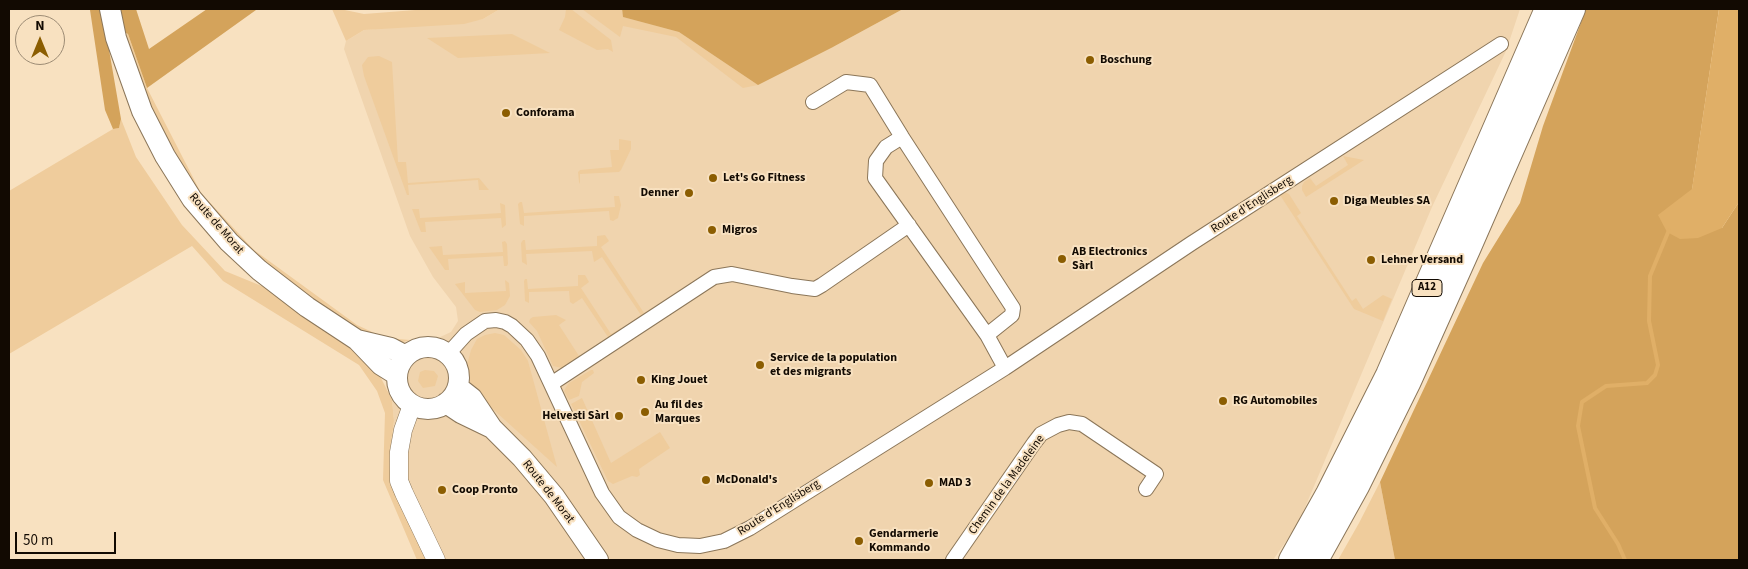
<!DOCTYPE html>
<html>
<head>
<meta charset="utf-8">
<style>
	body { margin:0 }
	#map { position:relative; width:1748px; height:569px; overflow:hidden; background:#f8e1c0; font-family:"Source Sans 3",sans-serif }
	canvas { display:block }
	.frame { position:absolute; inset:0; border:10px solid #120a02; pointer-events:none }
	.north { position:absolute; left:15px; top:15px; width:50px; height:50px; box-sizing:border-box; background:#f8e1c0; border:1px solid #9c8b74; border-radius:50%; rotate:0deg; font-size:14px; font-weight:700; line-height:20px; text-align:center; color:#120a02 }
	.north::after { content:''; display:block; margin:auto; width:18px; height:22px; background:#8b5d01; clip-path:polygon(50% 0,100% 100%,50% 72%,0 100%) }
	.scale { position:absolute; left:15px; top:532px; width:101px; height:22px; box-sizing:border-box; border:2px solid #120a02; border-top:0; padding-left:6px; font-size:15px; line-height:18px; white-space:nowrap; color:#120a02; -webkit-text-stroke:4px #f8e1c0; paint-order:stroke }
</style>
</head>
<body>
<div id="map">
<canvas width="1748" height="569"></canvas>
<div class="frame"></div>
<div class="north">N</div>
<div class="scale">50 m</div>
</div>
<script>
const c = document.querySelector('canvas').getContext('2d');
c.lineJoin = 'round';
function fill(path, color) { c.fillStyle = color; c.fill(path, 'evenodd'); }
const toPath = rows => new Path2D(rows.map(r => 'M' + r).join(''));
function trace(path, color, width, dash) { c.strokeStyle = color; c.lineWidth = width; c.lineCap = dash ? 'butt' : 'round'; c.setLineDash(dash || []); c.stroke(path); }
function write(font, color, halo, rows, align = 'center') {
  c.font = font + ' "Source Sans 3",sans-serif'; c.lineWidth = 4; c.setLineDash([]); c.textBaseline = 'middle'; c.strokeStyle = halo; c.fillStyle = color; for (const [text, x, y, turn = 0] of rows) {
    c.save(); c.translate(x, y); c.rotate((+turn || 0) * Math.PI / 180); c.textAlign = isNaN(turn) ? turn : align; if (halo) c.strokeText(text, 0, 0); c.fillText(text, 0, 0); c.restore();
  }
}
fill(toPath([
	[500,9,600,9,833,47,903,9,1520,9,1506,51,1432,207,1298,524,1273,560,429,560,397,495,390,473,389,459,394,421,392,400,386,386,389,359,410,340,438,338,451,332,458,321,456,307,433,277,410,236,344,49,346,41,364,30,483,19]
]), '#f0d4ae');
fill(toPath([
	[332,9,340,9,364,14,428,9,500,9,483,19,464,24,364,30,346,41],
	[566,9,571,9,611,40,613,52,608,49,597,50,559,30,565,17],
	[582,9,622,9,623,17,679,32,758,85,743,88,676,37,623,26,620,37],
	[124,32,128,34,147,88,201,193,254,250,357,325,385,338,410,340,397,344,382,342,355,328,303,294,252,253,200,195,151,112],
	[512,34,550,53,458,58,427,38],
	[379,56,392,62,398,162,406,162,408,183,479,178,489,190,479,190,478,180,408,185,409,195,407,195,364,76,362,65,368,57],
	[121,119,136,157,182,225,225,271,269,289,365,359,379,374,392,400,394,421,389,459,390,473,397,495,429,560,417,560,383,480,385,413,377,391,359,365,223,281,192,246,9,354,9,191,113,129,119,128],
	[619,139,631,141,631,149,621,170,619,172,580,174,580,184,579,182,578,172,580,170,612,167,610,150,619,150],
	[1343,156,1364,160,1306,197,1302,190,1302,186,1304,182,1310,178,1316,186,1348,165],
	[1284,192,1289,194,1301,213,1297,216,1352,301,1356,298,1363,309,1383,295,1392,299,1383,321,1354,309,1280,195],
	[614,196,619,196,621,205,618,218,613,221,610,220,609,211,524,216,524,226,520,224,518,204,520,202,522,202,524,213,615,207],
	[500,203,505,205,506,225,502,228,501,218,425,222,426,232,421,232,412,209,419,209,420,218,501,213],
	[605,235,609,241,601,247,644,313,654,307,655,308,632,324,630,323,641,315,602,257,594,262,592,251,526,254,527,265,522,262,521,243,523,240,525,240,526,250,597,246,597,236],
	[505,241,507,244,508,264,507,266,504,266,503,256,448,259,449,270,445,270,429,247,442,246,443,255,503,252,502,242],
	[578,275,585,275,589,282,581,288,611,334,621,328,623,330,599,346,598,344,608,337,582,298,573,304,570,302,569,291,529,292,529,303,525,301,524,281,525,279,527,279,528,289,578,286],
	[505,280,509,283,510,296,505,305,497,310,480,312,475,310,455,284,465,282,465,293,506,291],
	[556,315,566,320,559,325,579,356,588,351,587,354,568,367,562,368,553,366,537,331,529,322,530,319,533,317],
	[495,333,504,335,521,350,528,361,557,467,475,393,469,379,467,365,471,350,477,339,485,335],
	[425,370,434,371,438,376,435,386,423,388,418,381,420,372],
	[591,370,593,370,594,373,582,382,579,396,569,400,564,391,566,387,569,383],
	[582,398,611,463,660,432,670,448,639,469,640,475,637,477,632,476,613,484,608,481,571,404],
	[1380,482,1395,560,1338,560,1359,523]
]), '#efcc9c');
fill(toPath([
	[91,9,102,9,121,119,119,128,113,129,105,110,90,10],
	[117,9,136,9,149,49,207,9,286,9,256,10,147,88,128,34,124,32],
	[622,9,903,9,833,47,758,85,679,32,623,17],
	[1586,9,1719,9,1692,190,1722,228,1739,202,1739,560,1395,560,1380,482,1483,263,1520,203,1543,126]
]), '#d4a35b');
fill(toPath([
	[1719,9,1739,9,1739,202,1722,228,1698,238,1680,239,1667,232,1658,215,1692,189]
]), '#e0af67');
trace(toPath([
	[1625,560,1618,544,1595,508,1578,426,1582,402,1606,386,1647,383,1655,375,1658,365,1649,321,1650,276,1669,230]
]), '#e0af67', 4);
const minor = toPath([
	[813,102,846,82,870,85,902,137,1013,308,1012,315,987,335],
	[902,137,886,147,876,161,875,178,987,335,1005,368],
	[448,354,466,334,485,321,496,320,505,322,512,326,527,340,538,356,602,493,619,517,637,530,658,540,678,545,700,546,724,541,750,528,1005,368,1192,243,1501,44],
	[551,384,714,277,732,274,792,286,815,289,822,285,909,225],
	[953,560,1034,443,1041,434,1058,425,1069,422,1082,424,1156,474,1146,489]
]);
const tertiary = toPath([
	[412,405,403,430,399,452,399,481,404,493,436,560]
]);
const secondary = toPath([
	[110,9,116,38,142,111,165,156,192,199,229,242,259,270,307,307,357,340,381,365,397,375],
	[357,340,391,348,406,356],
	'397 378a31 31 0 1 1 62 0a31 31 0 1 1-62 0Z',
	[458,387,472,398,492,428,522,458,554,496,598,560],
	[446,403,461,413,492,428]
]);
const motorway = toPath([
	[1292,560,1329,494,1389,375,1548,9],
	[1315,560,1356,486,1408,381,1468,247,1572,9]
]);
trace(minor, '#8b7659', 16);
trace(tertiary, '#8b7659', 19);
trace(secondary, '#8b7659', 22);
trace(motorway, '#8b7659', 28);
trace(minor, '#fff', 14);
trace(tertiary, '#fff', 18);
trace(secondary, '#fff', 20);
trace(motorway, '#fff', 26);
for (const [x, y, r, color] of [
	[1090,60,5,"#8b5d01"],
	[506,113,5,"#8b5d01"],
	[713,178,5,"#8b5d01"],
	[689,193,5,"#8b5d01"],
	[1334,201,5,"#8b5d01"],
	[712,230,5,"#8b5d01"],
	[1062,259,5,"#8b5d01"],
	[1371,260,5,"#8b5d01"],
	[760,365,5,"#8b5d01"],
	[641,380,5,"#8b5d01"],
	[1223,401,5,"#8b5d01"],
	[645,412,5,"#8b5d01"],
	[619,416,5,"#8b5d01"],
	[706,480,5,"#8b5d01"],
	[929,483,5,"#8b5d01"],
	[442,490,5,"#8b5d01"],
	[859,541,5,"#8b5d01"]
]) { const dot = new Path2D(); dot.arc(x, y, r, 0, 2 * Math.PI); c.fillStyle = color; c.fill(dot); trace(dot, '#f8e1c0', 2); }
for (const [x, y, w] of [
	[1427,288,30]
]) { const box = new Path2D(); box.roundRect(x - w / 2, y - 8.5, w, 17, 4); c.fillStyle = '#f8e1c0'; c.fill(box); trace(box, '#120a02', 1); }
write('bold 11px', '#120a02', null, [
	["A12",1427,288]
]);
write('bold 12px', '#120a02', '#f8e1c0', [
	["Boschung",1100,60],
	["Conforama",516,113],
	["Let's Go Fitness",723,178],
	["Denner",679,193,"right"],
	["Diga Meubles SA",1344,201],
	["Migros",722,230],
	["AB Electronics",1072,252],
	["Sàrl",1072,266],
	["Lehner Versand",1381,260],
	["Service de la population",770,358],
	["et des migrants",770,372],
	["King Jouet",651,380],
	["RG Automobiles",1233,401],
	["Au fil des",655,405],
	["Marques",655,419],
	["Helvesti Sàrl",609,416,"right"],
	["McDonald's",716,480],
	["MAD 3",939,483],
	["Coop Pronto",452,490],
	["Gendarmerie",869,534],
	["Kommando",869,548]
], 'left');
write('12px', '#120a02', '#f8e1c0', [
	["Route d'Englisberg",1252,205,-33],
	["Route de Morat",216,224,49],
	["Chemin de la Madeleine",1007,485,-54],
	["Route de Morat",548,492,52],
	["Route d'Englisberg",779,508,-32]
]);
</script>
</body>
</html>
